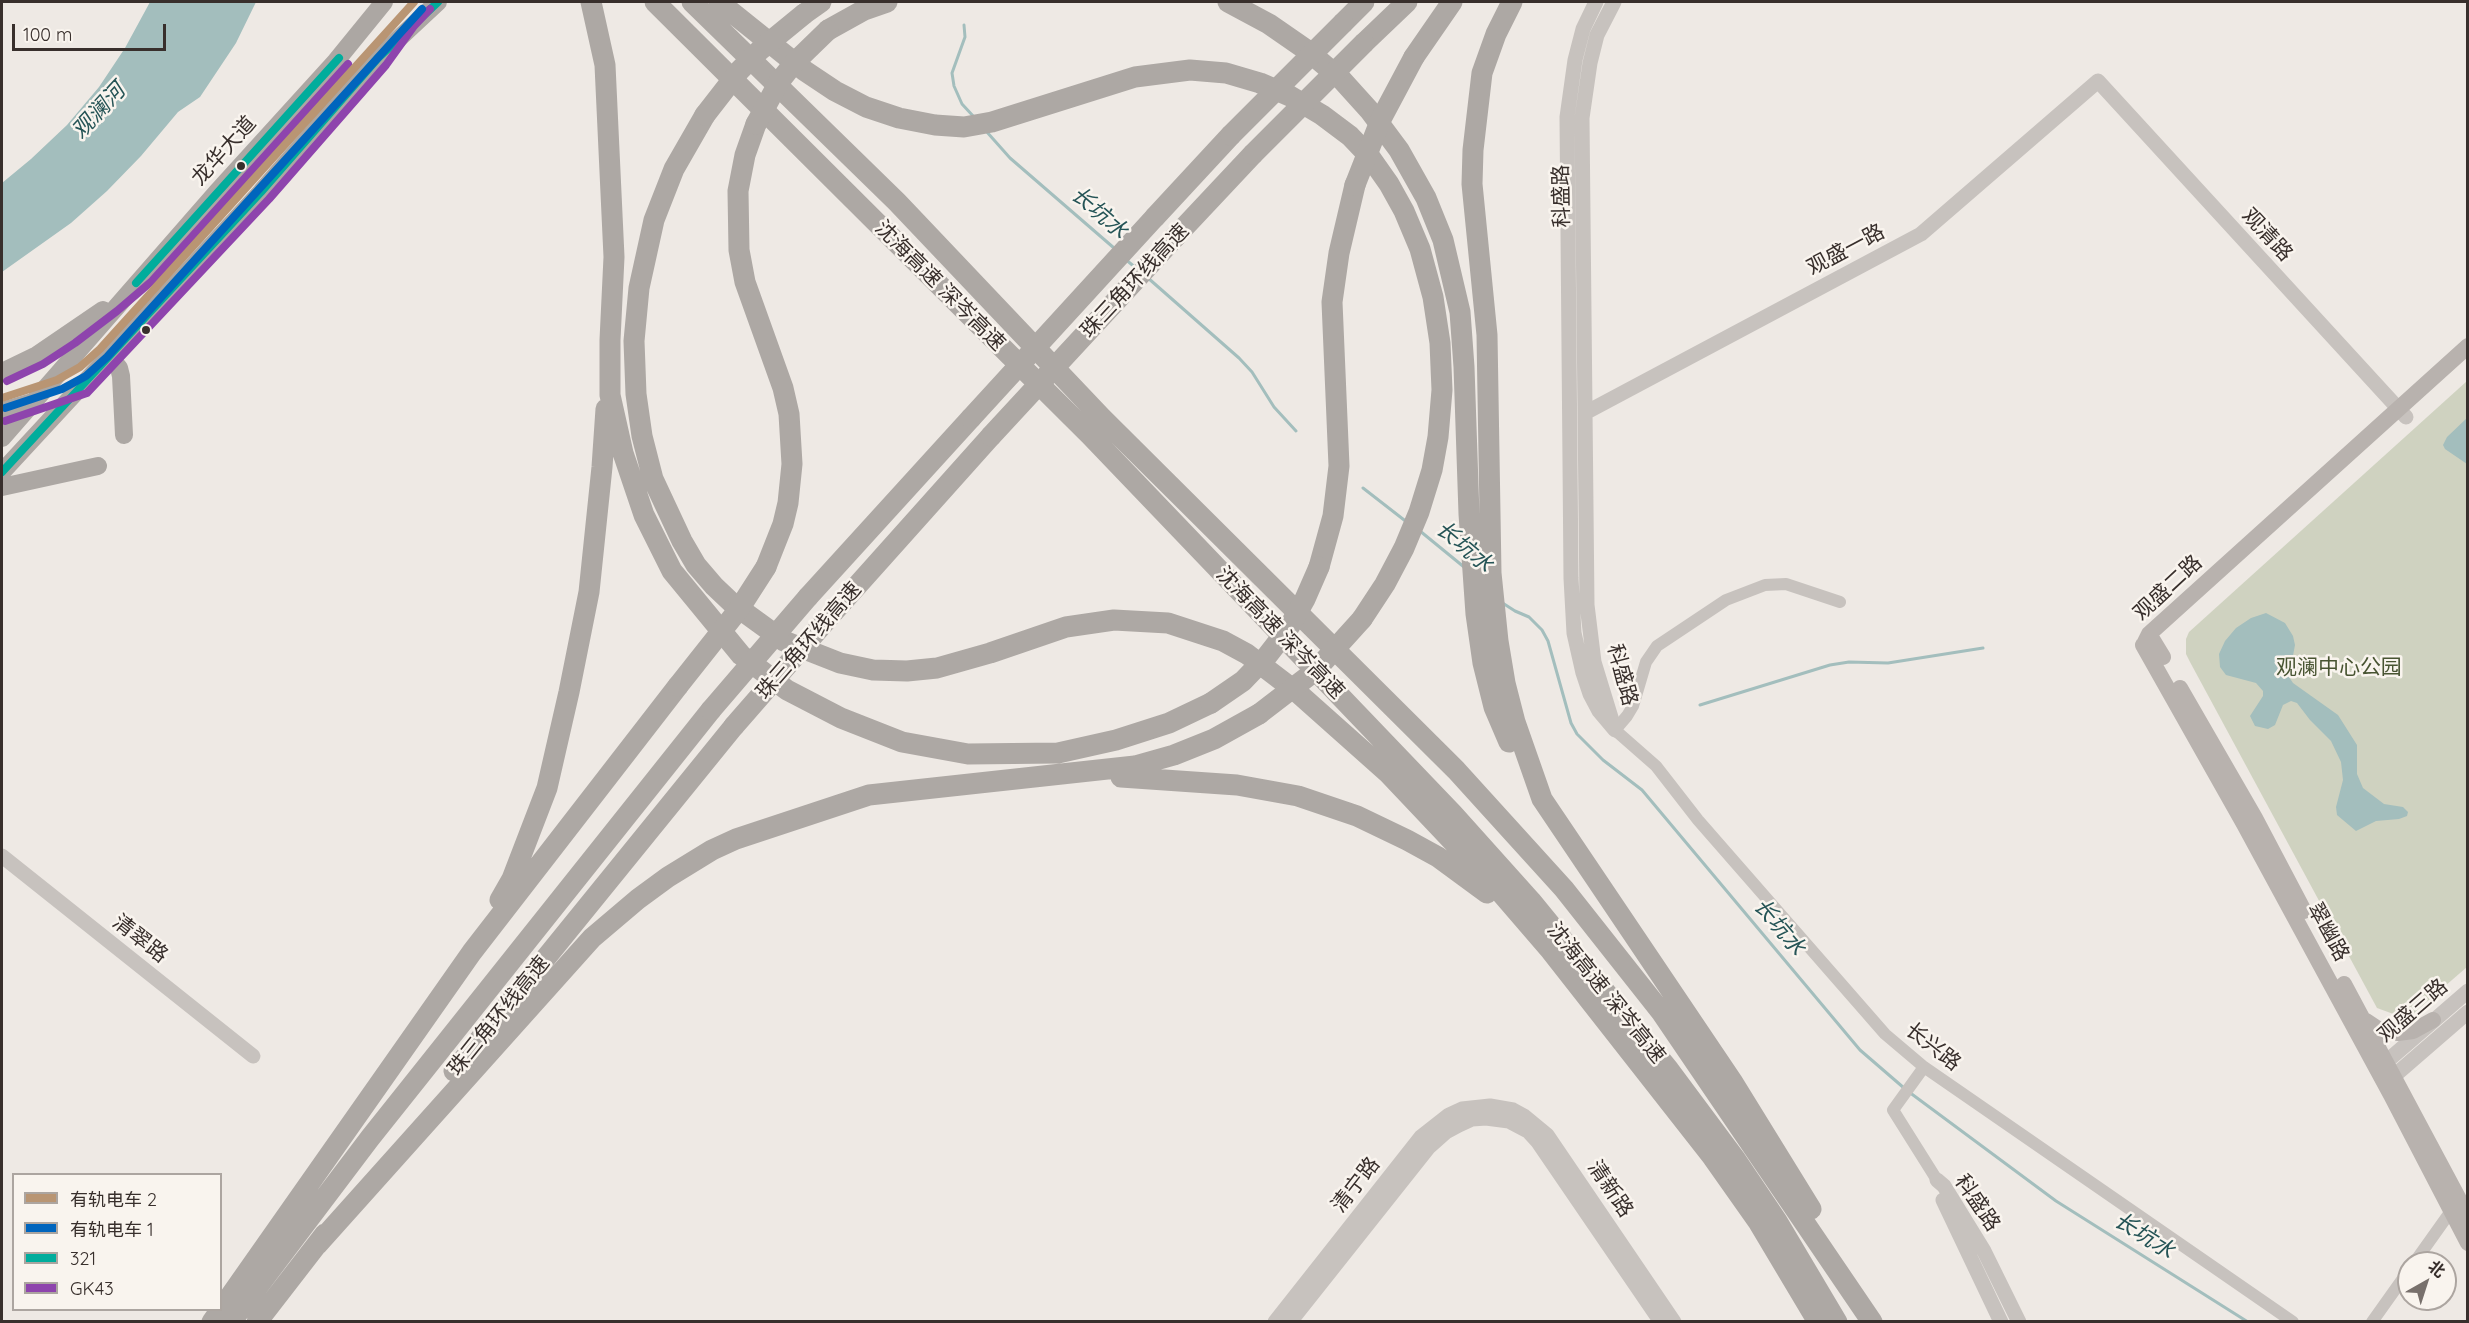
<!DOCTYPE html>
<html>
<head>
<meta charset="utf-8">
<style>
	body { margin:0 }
	#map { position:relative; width:2469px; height:1323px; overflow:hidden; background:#eee9e4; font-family:Quicksand,"Noto Sans SC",sans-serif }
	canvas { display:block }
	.frame { position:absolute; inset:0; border:3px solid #382f2c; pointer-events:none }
	.legend { position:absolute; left:12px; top:1173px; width:210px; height:138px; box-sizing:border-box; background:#f9f4ee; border:2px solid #aca5a0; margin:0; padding:8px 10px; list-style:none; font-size:18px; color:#382f2c }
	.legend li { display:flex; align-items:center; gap:12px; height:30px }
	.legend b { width:30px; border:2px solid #aca5a0 }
	.north { position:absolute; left:2397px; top:1251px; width:60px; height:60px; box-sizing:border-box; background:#f9f4ee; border:2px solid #aca5a0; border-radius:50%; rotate:39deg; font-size:16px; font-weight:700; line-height:24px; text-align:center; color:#382f2c }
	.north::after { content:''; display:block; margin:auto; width:21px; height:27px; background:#78706c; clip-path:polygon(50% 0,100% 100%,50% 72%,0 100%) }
	.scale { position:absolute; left:12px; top:24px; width:154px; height:27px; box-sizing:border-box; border:3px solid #382f2c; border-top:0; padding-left:8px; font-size:18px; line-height:21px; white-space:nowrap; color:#382f2c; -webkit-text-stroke:4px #f9f4ee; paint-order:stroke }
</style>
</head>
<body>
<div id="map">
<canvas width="2469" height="1323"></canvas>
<div class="frame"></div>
<ul class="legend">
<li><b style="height:8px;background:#b99573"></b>有轨电车 2</li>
<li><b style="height:8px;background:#0065bd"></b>有轨电车 1</li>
<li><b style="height:8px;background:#01ad9c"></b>321</li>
<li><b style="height:8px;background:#8e44ad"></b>GK43</li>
</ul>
<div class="north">北</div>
<div class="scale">100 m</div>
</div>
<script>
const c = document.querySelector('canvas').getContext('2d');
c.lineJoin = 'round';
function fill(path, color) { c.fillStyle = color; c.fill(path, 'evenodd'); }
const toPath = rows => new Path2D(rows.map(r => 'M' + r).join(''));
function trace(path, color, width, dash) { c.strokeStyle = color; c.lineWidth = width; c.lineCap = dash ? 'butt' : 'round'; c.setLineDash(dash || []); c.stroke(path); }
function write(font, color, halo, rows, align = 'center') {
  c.font = font + ' Quicksand,"Noto Sans SC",sans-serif'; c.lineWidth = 5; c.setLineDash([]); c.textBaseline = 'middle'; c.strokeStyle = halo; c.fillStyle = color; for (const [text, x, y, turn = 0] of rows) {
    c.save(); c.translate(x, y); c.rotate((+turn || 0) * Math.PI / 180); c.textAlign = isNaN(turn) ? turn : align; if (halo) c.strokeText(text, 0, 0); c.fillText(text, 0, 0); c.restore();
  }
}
fill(toPath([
	[2467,381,2467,967,2407,1019,2377,1008,2190,662,2186,654,2186,639,2189,632]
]), '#cfd2c0');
fill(toPath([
	[150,2,256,2,236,43,200,97,178,112,141,156,107,191,71,223,2,272,2,183,31,159,67,125,99,87,125,48],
	[2467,418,2467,464,2445,449,2443,445,2447,437],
	[2266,613,2285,623,2293,636,2295,645,2289,677,2293,683,2338,715,2357,745,2357,774,2363,788,2384,804,2403,807,2408,812,2407,816,2399,819,2376,821,2356,831,2337,815,2336,807,2343,780,2341,762,2331,741,2310,720,2297,703,2291,701,2283,705,2275,725,2268,729,2255,726,2250,716,2263,696,2263,691,2256,683,2226,675,2220,667,2219,654,2225,641,2236,628,2251,618]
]), '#a3bebd');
trace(toPath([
	[964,25,965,37,952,73,954,86,962,104,974,117],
	[986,131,1010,158,1114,248],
	[1125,259,1136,268],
	[1148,278,1239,358,1252,372,1274,407,1296,431],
	[1363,488,1408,523],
	[1420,531,1464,567],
	[1501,602,1515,611,1529,617,1542,630,1548,641,1571,723,1577,734,1603,760,1642,790,1860,1050,1904,1088],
	[1700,705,1830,665,1849,662,1888,663,1983,648],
	[1909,1092,2056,1201,2248,1322]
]), '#a3bebd', 3);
trace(toPath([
	[1840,602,1786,584,1765,585,1726,600,1657,646,1646,662,1633,706,1627,716,1615,730,1656,766,1698,820,1885,1034,1924,1067,2293,1322],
	[1924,1067,1893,1110,1937,1180],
	[2414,1263,2451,1211],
	[2372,1322,2409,1270]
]), '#c7c2be', 12);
trace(toPath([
	[1596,2,1583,29,1575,60,1567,117,1571,578,1574,633,1583,673,1590,694,1599,711,1615,730],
	[1585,413,1921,234,2098,81,2406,417],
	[1613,724,1594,662,1587,605,1582,118,1590,63,1597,35,1614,2],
	[2,856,253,1056],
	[2468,991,2386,1062,2381,1077,2394,1076,2468,1012],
	[1937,1180,1944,1186,1984,1251,2019,1322],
	[1943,1200,2001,1322],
	[1275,1322,1421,1137,1449,1115,1462,1109,1490,1106,1513,1110,1524,1116,1547,1135,1674,1322],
	[1290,1322,1428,1148,1446,1132,1459,1125,1472,1119,1486,1118,1509,1121,1528,1131,1538,1142,1661,1322]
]), '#c7c2be', 15);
trace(toPath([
	[2149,634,2163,657],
	[2145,642,2149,634,2468,346],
	[2143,645,2244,824,2391,1095,2468,1243],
	[2180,688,2255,818,2304,911],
	[2344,984,2468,1216],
	[2366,1021,2381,1031,2398,1033,2413,1031,2433,1020]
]), '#b8b2ae', 16);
trace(toPath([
	[109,356,119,368,121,376,124,435],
	[2,372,37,355,103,310],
	[2,411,32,402],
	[2,438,217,192,336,61,384,2],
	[2,472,261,192,378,58,438,2],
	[2,487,98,466]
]), '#aca7a3', 18);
trace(toPath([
	[591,2,605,65,614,257,610,340,610,395,623,453,644,515,672,571,741,655,787,690,841,718,902,742,968,754,1058,753,1116,740,1169,723,1211,703],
	[655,2,1089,434,1453,814,1531,901,1669,1070,1736,1160,1777,1221,1837,1322],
	[692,2,897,202,1102,418,1456,770,1564,889,1662,1013,1872,1322],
	[719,2,805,71,835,91,866,107,899,118,935,125,964,127,992,122,1135,77,1190,70,1226,73,1260,83,1290,96,1322,115,1350,136,1370,157,1389,184,1404,211,1420,249,1433,297,1440,343,1442,390,1438,437,1432,470,1419,512,1404,548,1385,584,1362,619],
	[1228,2,1269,24,1308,51,1342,80,1370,111,1399,150,1426,198,1443,240,1460,312,1464,367,1469,514,1476,614,1483,663,1494,707,1509,742],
	[1512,2,1496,34,1482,73,1473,150,1472,184,1487,335,1491,573,1498,641,1505,683,1515,722,1542,799,1732,1081,1811,1209],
	[804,14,821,2],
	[1343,23,1364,2],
	[828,30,864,10,887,2],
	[1364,43,1407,2],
	[1414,57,1452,2],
	[705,115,674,169,654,220,639,288,634,341,636,394,642,436,653,479,682,541,696,565,714,586,733,604,784,641,840,663,873,670,907,671,937,668,990,653,1066,627,1114,620,1168,623,1223,641,1247,654,1298,693,1389,774,1495,886,1551,951,1711,1155,1759,1223,1818,1322],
	[756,124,745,155,738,191,739,250,745,282,783,388,789,414,792,464,788,503,783,524,766,567],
	[1155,217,1231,135],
	[1176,236,1253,154],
	[1319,567,1333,516,1339,466,1332,302,1339,253,1355,185],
	[808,597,971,418],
	[830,616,991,436],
	[1121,777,1237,785,1298,796,1357,816,1407,840,1438,857,1487,893],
	[500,900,512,879,547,788,569,692,589,592,602,467,606,409],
	[454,1071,734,726],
	[317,1245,592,938,638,899,668,877,712,850,736,839,869,795,1135,766,1174,755,1214,739,1259,714],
	[212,1322,472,952,678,686],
	[231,1322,370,1138,711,710],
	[257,1322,325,1234]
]), '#ada8a4', 21);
trace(toPath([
	[705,115,740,70,760,50,804,14],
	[756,124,779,82,794,63,828,30],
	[1231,135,1343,23],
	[1253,154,1364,43],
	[1355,185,1381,119,1414,57],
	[971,418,1155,217],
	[991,436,1176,236],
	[678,686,739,609,766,567],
	[1211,703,1243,681,1267,656,1288,629,1305,599,1319,567],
	[711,710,808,597],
	[1259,714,1315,671,1362,619],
	[734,726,830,616]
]), '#ada8a4', 21);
trace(toPath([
	[136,283,339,58],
	[2,472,261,192,378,58,438,2]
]), '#01ad9c', 8);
trace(toPath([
	[7,381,43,364,75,343,117,311,152,281,348,64],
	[5,421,87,393,269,199,386,65,414,26,430,9]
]), '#8e44ad', 8);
trace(toPath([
	[2,398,57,380,80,367,100,349,414,2]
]), '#b99573', 8);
trace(toPath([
	[5,408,62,389,86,376,107,357,422,9]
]), '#0065bd', 8);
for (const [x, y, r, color] of [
	[241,166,5,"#382f2c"],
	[146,330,5,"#382f2c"]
]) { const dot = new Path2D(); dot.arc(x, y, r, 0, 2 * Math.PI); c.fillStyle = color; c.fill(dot); trace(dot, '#f9f4ee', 2); }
write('21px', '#382f2c', '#f9f4ee', [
	["龙华大道",224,151,-48],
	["科盛路",1562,196,-91],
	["观清路",2267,235,47],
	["观盛一路",1846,250,-28],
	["珠三角环线高速",1135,281,-47],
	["沈海高速 深岑高速",940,286,45],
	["观盛二路",2168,588,-43],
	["沈海高速 深岑高速",1280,633,46],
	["珠三角环线高速",809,641,-49],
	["科盛路",1622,675,75],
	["翠幽路",2328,932,61],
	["清翠路",140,939,38],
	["沈海高速 深岑高速",1606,993,51],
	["观盛三路",2413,1011,-41],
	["珠三角环线高速",499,1016,-51],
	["长兴路",1933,1047,38],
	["清宁路",1356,1185,-52],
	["清新路",1610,1189,56],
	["科盛路",1977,1203,56]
]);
write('21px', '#485432', '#f9f4ee', [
	["观澜中心公园",2339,668]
]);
write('italic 22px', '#255456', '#f9f4ee', [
	["观澜河",99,111,-47],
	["长坑水",1099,213,41],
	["长坑水",1464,547,40],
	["长坑水",1779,927,50],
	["长坑水",2144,1236,32]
]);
</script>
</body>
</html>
